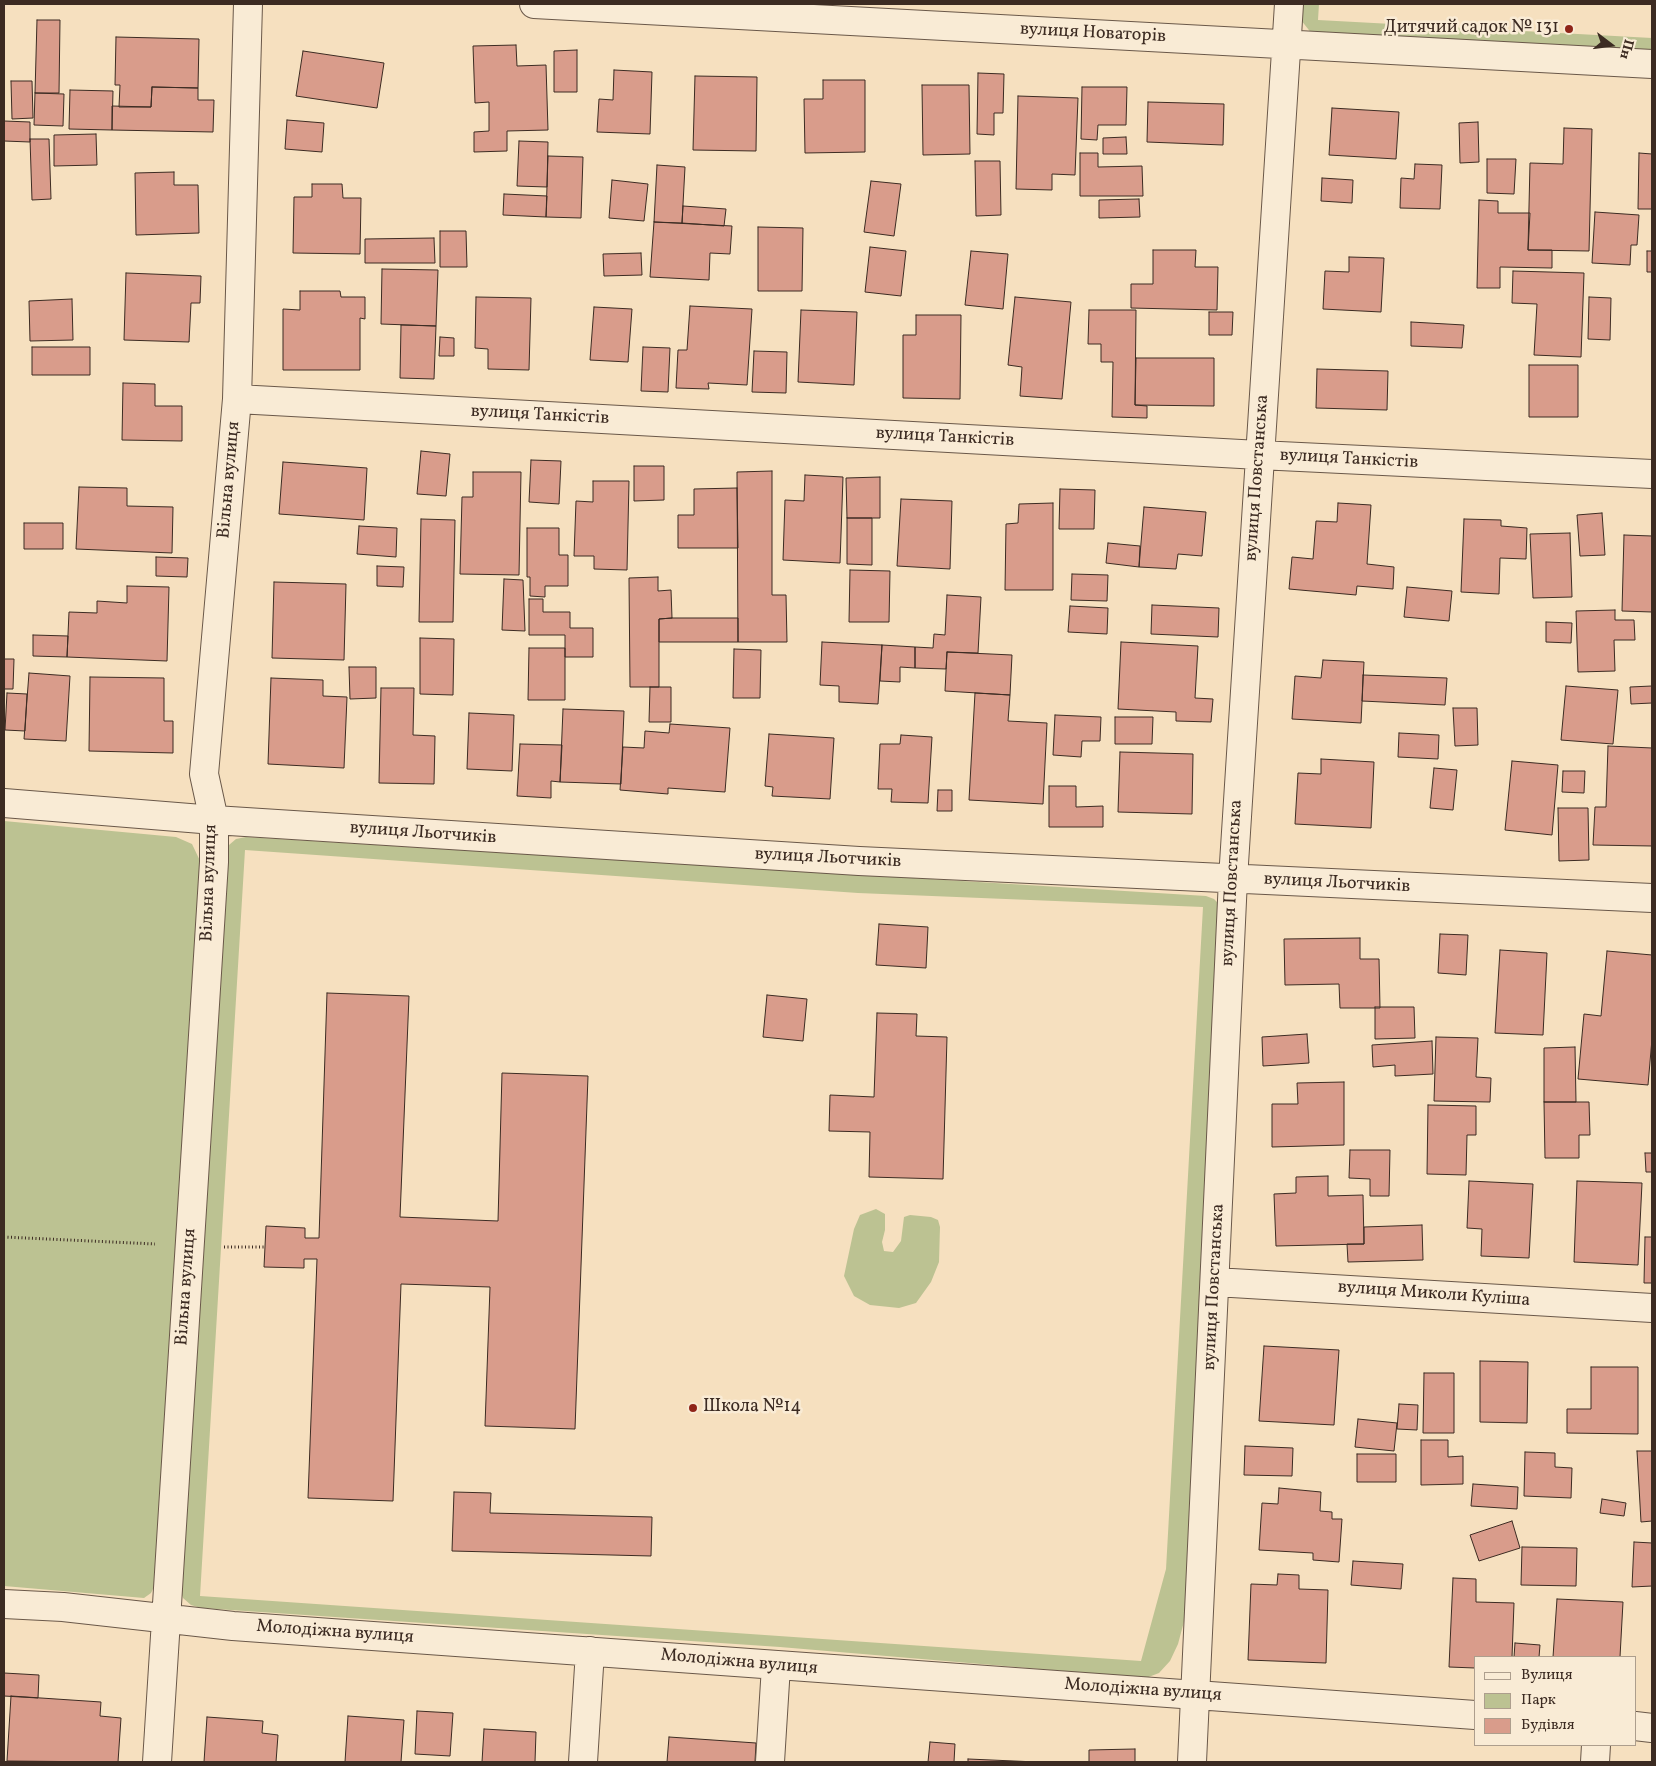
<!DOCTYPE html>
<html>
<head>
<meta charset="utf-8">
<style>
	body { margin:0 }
	#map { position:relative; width:1656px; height:1766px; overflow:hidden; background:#f6e0bf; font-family:Vollkorn,serif }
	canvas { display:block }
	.frame { position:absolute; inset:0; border:5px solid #3c2b22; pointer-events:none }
	.legend { position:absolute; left:1474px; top:1656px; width:162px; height:90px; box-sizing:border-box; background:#f9ebd5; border:1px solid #ad9e8d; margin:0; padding:6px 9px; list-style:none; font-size:15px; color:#3c2b22 }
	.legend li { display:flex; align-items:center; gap:10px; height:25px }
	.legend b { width:25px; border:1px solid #ad9e8d }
	.north { position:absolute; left:1586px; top:20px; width:50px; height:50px; -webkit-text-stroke:4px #f9ebd5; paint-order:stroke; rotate:105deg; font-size:14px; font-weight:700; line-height:20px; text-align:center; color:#3c2b22 }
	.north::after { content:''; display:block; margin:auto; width:18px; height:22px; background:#3c2b22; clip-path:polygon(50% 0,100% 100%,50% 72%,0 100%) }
</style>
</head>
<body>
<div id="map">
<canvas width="1656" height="1766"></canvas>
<div class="frame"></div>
<ul class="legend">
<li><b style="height:6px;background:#f9ebd5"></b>Вулиця</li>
<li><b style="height:14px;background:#bcc292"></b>Парк</li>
<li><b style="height:14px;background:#d99c8b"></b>Будівля</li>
</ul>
<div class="north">Пн</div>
</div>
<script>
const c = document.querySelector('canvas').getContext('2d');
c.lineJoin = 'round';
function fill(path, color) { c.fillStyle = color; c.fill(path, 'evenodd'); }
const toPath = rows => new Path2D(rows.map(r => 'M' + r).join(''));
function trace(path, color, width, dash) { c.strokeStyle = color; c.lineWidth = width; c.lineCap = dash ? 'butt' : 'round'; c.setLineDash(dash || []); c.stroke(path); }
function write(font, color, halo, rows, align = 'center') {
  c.font = font + ' Vollkorn,serif'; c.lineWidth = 5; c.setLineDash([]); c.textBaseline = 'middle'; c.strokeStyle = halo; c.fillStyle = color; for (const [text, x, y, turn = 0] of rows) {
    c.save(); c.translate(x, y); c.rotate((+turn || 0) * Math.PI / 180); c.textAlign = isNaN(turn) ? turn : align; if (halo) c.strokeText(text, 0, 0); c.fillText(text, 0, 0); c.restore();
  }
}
fill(toPath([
	[1302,4,1319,4,1318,20,1652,38,1652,55,1312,34,1301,20],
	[4,821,176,837,192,844,202,865,155,1585,151,1593,144,1598,4,1586],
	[246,837,1206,896,1214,899,1219,904,1186,1614,1178,1644,1170,1661,1159,1673,1146,1678,780,1647,201,1608,191,1605,183,1598,180,1589,224,856,229,845,236,839],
	[245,850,858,893,1203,907,1166,1569,1141,1661,200,1596],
	[876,1209,885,1214,885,1230,882,1242,884,1251,893,1252,901,1241,904,1217,910,1215,931,1217,938,1220,940,1227,939,1262,931,1282,916,1303,899,1308,870,1305,854,1296,844,1276,854,1229,860,1215]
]), '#bcc292');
const building = toPath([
	[37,20,60,20,59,93,35,93,37,20],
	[116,37,199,39,198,88,152,87,151,107,119,107,120,85,115,85,116,37],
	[516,45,517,66,546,65,548,130,507,131,507,151,474,152,474,132,489,131,489,102,475,103,473,46,516,45],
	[577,50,577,92,554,92,554,51,577,50],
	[303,51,384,63,377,108,296,96,303,51],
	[614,70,652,72,650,134,597,132,599,99,613,100,614,70],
	[978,73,1004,74,1003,113,994,113,994,135,977,134,978,73],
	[695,76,757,77,756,151,693,150,695,76],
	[823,80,865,80,865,152,805,153,804,99,823,99,823,80],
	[11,81,32,81,33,118,12,119,11,81],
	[922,85,969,85,970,154,923,155,922,85],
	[152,87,198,88,198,100,214,100,213,132,112,130,112,106,151,107,152,87],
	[1082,87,1127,87,1126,125,1098,125,1097,140,1081,139,1082,87],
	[70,90,113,91,112,130,69,129,70,90],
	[35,93,64,94,63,126,34,125,35,93],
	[1018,96,1078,98,1075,175,1052,174,1052,190,1016,189,1018,96],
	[1148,102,1224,104,1223,145,1147,142,1148,102],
	[1332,108,1399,112,1396,159,1329,155,1332,108],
	[287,120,324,123,322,152,285,149,287,120],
	[4,121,30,122,30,142,4,141,4,121],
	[1478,122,1479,162,1460,163,1459,123,1478,122],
	[1564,128,1592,129,1589,251,1528,250,1530,163,1563,164,1564,128],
	[96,134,97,165,54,166,54,135,96,134],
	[1126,137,1127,154,1103,154,1103,138,1126,137],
	[30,139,49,139,51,199,32,200,30,139],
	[519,141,548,142,547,187,517,186,519,141],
	[1080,153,1098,153,1098,167,1142,166,1143,196,1080,196,1080,153],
	[1639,153,1652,154,1652,209,1638,209,1639,153],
	[548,156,583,157,581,218,546,217,548,156],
	[1487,159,1516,159,1514,194,1487,193,1487,159],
	[975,161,1000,161,1001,215,976,216,975,161],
	[1415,164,1442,165,1440,209,1400,208,1401,178,1414,179,1415,164],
	[657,165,685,167,682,223,654,222,657,165],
	[174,172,174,185,198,185,199,233,136,235,135,173,174,172],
	[1322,178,1353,180,1352,203,1321,201,1322,178],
	[612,180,648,184,644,221,609,218,612,180],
	[871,181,901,184,894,236,864,232,871,181],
	[312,184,342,184,343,198,361,198,360,254,293,253,294,197,312,197,312,184],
	[504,194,547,196,546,217,503,215,504,194],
	[1139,199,1140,217,1099,218,1099,200,1139,199],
	[1479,200,1498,201,1498,213,1530,213,1528,250,1552,250,1552,268,1500,267,1500,288,1477,288,1479,200],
	[683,206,726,209,724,226,682,223,683,206],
	[1595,212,1639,215,1637,245,1631,245,1630,265,1592,263,1595,212],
	[654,222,732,226,730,254,710,253,709,280,650,277,654,222],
	[758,227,803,228,802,291,758,291,758,227],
	[440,231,466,231,467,267,440,267,440,231],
	[434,238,435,263,365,263,365,239,434,238],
	[870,247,906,251,901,296,865,292,870,247],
	[1153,250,1196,250,1195,267,1218,267,1217,310,1131,308,1131,284,1153,284,1153,250],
	[971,251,1008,254,1003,309,965,305,971,251],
	[1647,251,1652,251,1652,272,1647,272,1647,251],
	[641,253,642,275,604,276,603,254,641,253],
	[1349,257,1384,258,1381,312,1323,309,1325,271,1349,272,1349,257],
	[382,269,438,270,436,326,381,324,382,269],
	[1513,271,1584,273,1581,357,1534,355,1537,304,1512,303,1513,271],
	[126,273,201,276,200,303,191,303,189,342,124,340,126,273],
	[300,291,340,291,341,297,365,297,365,319,360,318,360,370,283,370,283,309,300,310,300,291],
	[476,297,531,298,529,370,488,369,488,349,475,348,476,297],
	[1015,297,1071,302,1062,399,1020,396,1022,367,1008,365,1015,297],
	[1589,297,1611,298,1610,340,1588,339,1589,297],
	[72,299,73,340,30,341,29,301,72,299],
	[690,306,752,309,747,385,708,383,709,389,676,388,678,350,687,350,690,306],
	[594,307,632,309,628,362,590,360,594,307],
	[801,310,857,312,854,385,798,382,801,310],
	[1089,310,1136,310,1135,405,1147,406,1147,418,1112,417,1113,362,1101,362,1101,344,1088,344,1089,310],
	[1209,312,1233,312,1232,335,1209,335,1209,312],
	[916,315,961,315,960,399,903,398,903,335,916,335,916,315],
	[1411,322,1464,325,1462,348,1411,346,1411,322],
	[401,325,436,326,434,379,400,378,401,325],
	[440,337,454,338,454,356,439,356,440,337],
	[32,347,90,347,90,375,32,375,32,347],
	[643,347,670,348,668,392,641,391,643,347],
	[754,351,787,352,786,393,752,392,754,351],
	[1136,358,1214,358,1214,406,1135,405,1136,358],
	[1529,365,1578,365,1578,417,1529,417,1529,365],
	[1317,369,1388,371,1387,410,1316,408,1317,369],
	[123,383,155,384,155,406,182,406,182,441,122,440,123,383],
	[421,451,450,454,446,496,417,494,421,451],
	[531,460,561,461,559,504,529,502,531,460],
	[283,462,367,468,364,520,279,514,283,462],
	[634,466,664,466,664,500,634,501,634,466],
	[772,471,772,595,786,595,787,642,738,642,737,472,772,471],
	[473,472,521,472,519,575,460,574,462,497,473,497,473,472],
	[805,475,843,477,840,563,783,560,785,500,804,501,805,475],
	[880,477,880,518,847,518,846,478,880,477],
	[593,481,629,481,627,570,594,569,594,556,574,556,576,501,593,502,593,481],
	[79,487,127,488,127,506,173,507,172,553,76,549,79,487],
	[737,488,738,548,678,548,678,515,694,515,694,489,737,488],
	[1060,489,1095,490,1094,529,1059,529,1060,489],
	[901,499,952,501,950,569,897,566,901,499],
	[1053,503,1053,590,1005,590,1006,524,1018,523,1019,504,1053,503],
	[1338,503,1371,505,1367,564,1394,567,1393,589,1357,586,1356,595,1289,589,1292,557,1313,559,1316,521,1337,522,1338,503],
	[1144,507,1206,512,1202,556,1178,554,1176,569,1139,567,1144,507],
	[1602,513,1605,555,1580,556,1577,515,1602,513],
	[847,518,872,518,872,565,847,564,847,518],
	[421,519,455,520,453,622,419,622,421,519],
	[1464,519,1501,520,1501,526,1527,528,1526,559,1500,558,1499,594,1461,592,1464,519],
	[24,523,63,523,63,549,24,549,24,523],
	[359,526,397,528,396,557,357,554,359,526],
	[527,528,559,528,559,555,568,555,568,586,545,586,545,597,530,596,530,577,527,577,527,528],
	[1570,533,1572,597,1533,598,1530,534,1570,533],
	[1624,535,1652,536,1652,612,1622,611,1624,535],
	[1108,543,1140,546,1139,567,1106,563,1108,543],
	[156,557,188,558,187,577,156,576,156,557],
	[377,566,404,567,403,587,377,586,377,566],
	[850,570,890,571,889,622,849,622,850,570],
	[1072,574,1108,575,1107,601,1071,600,1072,574],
	[658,577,658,591,671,590,672,618,659,619,659,687,630,687,629,578,658,577],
	[504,579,523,580,525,631,502,630,504,579],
	[274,582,346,584,344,660,272,658,274,582],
	[127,586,169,587,167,661,67,657,69,612,97,613,97,601,127,603,127,586],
	[1407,587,1452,591,1449,621,1404,617,1407,587],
	[947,595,981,597,978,653,947,652,946,669,915,668,915,647,933,648,934,634,945,635,947,595],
	[529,599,543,599,543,612,570,612,570,628,593,628,593,657,565,657,565,635,529,635,529,599],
	[1152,605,1219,608,1218,637,1151,634,1152,605],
	[1070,606,1108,608,1107,634,1068,632,1070,606],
	[1615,610,1615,620,1634,620,1635,640,1614,640,1615,671,1578,672,1576,611,1615,610],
	[672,618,738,618,738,642,659,642,659,619,672,618],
	[1546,622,1572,623,1571,643,1546,642,1546,622],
	[33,635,68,636,67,657,33,656,33,635],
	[420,638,454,639,453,695,420,694,420,638],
	[822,642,882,645,878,704,839,702,839,686,820,685,822,642],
	[1121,642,1198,646,1195,698,1213,699,1211,722,1176,721,1176,712,1118,709,1121,642],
	[882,645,915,647,915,668,900,667,900,682,880,681,882,645],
	[529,648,565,648,565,700,528,700,529,648],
	[734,649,761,650,760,698,733,698,734,649],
	[947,652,1012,655,1010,695,945,691,947,652],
	[4,659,14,659,13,689,4,689,4,659],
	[1323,660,1364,662,1361,723,1292,719,1295,676,1321,678,1323,660],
	[349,667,376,667,376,698,350,699,349,667],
	[29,673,70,676,66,741,24,739,29,673],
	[1363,675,1447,678,1445,705,1362,701,1363,675],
	[90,677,164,678,164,721,173,721,173,753,89,751,90,677],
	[271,678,323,680,323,696,347,697,344,768,268,764,271,678],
	[1566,686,1618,690,1613,744,1561,740,1566,686],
	[1652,686,1652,703,1631,704,1630,687,1652,686],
	[650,687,671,687,671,722,649,722,650,687],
	[381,688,414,688,413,735,435,736,434,784,379,783,381,688],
	[7,693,27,694,25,731,5,730,7,693],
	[975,693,1010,695,1008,721,1047,723,1043,804,969,800,975,693],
	[1453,708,1477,708,1478,745,1455,746,1453,708],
	[563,709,624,711,621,784,560,782,563,709],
	[469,713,514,715,512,771,467,769,469,713],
	[1055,715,1101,717,1100,741,1082,741,1081,757,1053,755,1055,715],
	[1115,717,1153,717,1152,744,1115,744,1115,717],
	[670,724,730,728,725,792,668,788,668,794,620,790,623,747,644,748,645,731,669,733,670,724],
	[1399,733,1439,735,1438,759,1398,757,1399,733],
	[769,734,834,738,830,799,772,796,773,787,765,786,769,734],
	[901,735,932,737,928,803,891,802,892,789,878,789,880,744,900,744,901,735],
	[520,744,562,745,560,782,551,781,551,798,517,796,520,744],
	[1608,746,1652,748,1652,846,1593,845,1595,807,1606,807,1608,746],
	[1120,752,1193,754,1192,814,1118,812,1120,752],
	[1321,759,1374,762,1371,828,1295,824,1298,773,1321,774,1321,759],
	[1512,761,1558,765,1552,835,1505,830,1512,761],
	[1434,768,1457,770,1453,810,1430,808,1434,768],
	[1563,771,1585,771,1584,793,1562,792,1563,771],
	[1049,786,1076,786,1076,807,1103,806,1103,827,1049,827,1049,786],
	[938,790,952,790,952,811,937,811,938,790],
	[1558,808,1588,808,1589,860,1559,861,1558,808],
	[879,924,928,927,926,968,876,965,879,924],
	[1440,934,1468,935,1466,975,1438,973,1440,934],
	[1360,938,1360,959,1379,959,1380,1008,1340,1008,1339,984,1285,985,1284,939,1360,938],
	[1500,950,1547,953,1543,1035,1495,1033,1500,950],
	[1607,951,1652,955,1652,1039,1648,1085,1578,1079,1584,1014,1601,1016,1607,951],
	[327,993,409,996,400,1217,498,1221,502,1073,588,1076,575,1429,485,1426,490,1287,401,1284,393,1501,308,1498,317,1259,304,1259,304,1268,264,1267,266,1226,305,1228,305,1238,319,1238,327,993],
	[767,995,807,999,803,1041,763,1037,767,995],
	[1375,1007,1414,1007,1415,1038,1375,1039,1375,1007],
	[877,1013,917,1014,916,1036,947,1037,943,1179,869,1177,870,1132,829,1131,830,1095,874,1097,877,1013],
	[1307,1034,1309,1063,1263,1066,1262,1037,1307,1034],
	[1436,1037,1478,1038,1476,1077,1491,1078,1490,1102,1434,1101,1436,1037],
	[1432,1041,1433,1074,1395,1076,1395,1065,1373,1067,1372,1045,1432,1041],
	[1575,1047,1576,1102,1544,1102,1544,1048,1575,1047],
	[1344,1082,1344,1145,1272,1147,1272,1104,1298,1104,1297,1083,1344,1082],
	[1544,1102,1589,1102,1590,1135,1579,1135,1579,1158,1545,1158,1544,1102],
	[1428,1105,1476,1106,1476,1135,1467,1135,1466,1175,1427,1174,1428,1105],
	[1350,1150,1390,1150,1389,1196,1370,1196,1370,1179,1349,1178,1350,1150],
	[1645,1153,1652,1153,1652,1172,1646,1172,1645,1153],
	[1328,1176,1328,1196,1363,1195,1364,1244,1276,1246,1274,1194,1296,1193,1296,1177,1328,1176],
	[1469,1181,1533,1184,1529,1258,1481,1256,1482,1229,1467,1228,1469,1181],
	[1577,1181,1642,1183,1638,1265,1574,1262,1577,1181],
	[1422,1225,1423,1260,1348,1262,1347,1244,1364,1244,1364,1227,1422,1225],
	[1645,1237,1652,1237,1652,1283,1644,1283,1645,1237],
	[1264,1346,1339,1350,1334,1425,1259,1421,1264,1346],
	[1480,1361,1528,1362,1527,1423,1480,1422,1480,1361],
	[1591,1367,1638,1367,1638,1434,1567,1433,1567,1409,1591,1409,1591,1367],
	[1424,1373,1454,1373,1454,1433,1423,1433,1424,1373],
	[1399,1404,1418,1405,1417,1430,1397,1429,1399,1404],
	[1358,1419,1397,1423,1394,1451,1355,1447,1358,1419],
	[1421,1440,1448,1440,1448,1457,1463,1456,1463,1484,1421,1485,1421,1440],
	[1245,1446,1293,1448,1292,1476,1244,1475,1245,1446],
	[1637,1451,1652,1451,1652,1521,1641,1522,1637,1451],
	[1525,1452,1555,1453,1555,1467,1572,1468,1571,1498,1524,1496,1525,1452],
	[1357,1454,1396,1454,1396,1482,1357,1482,1357,1454],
	[1473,1484,1518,1487,1517,1509,1471,1506,1473,1484],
	[1279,1488,1321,1492,1320,1511,1332,1512,1332,1519,1342,1519,1339,1562,1313,1560,1313,1553,1259,1550,1262,1503,1278,1504,1279,1488],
	[454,1492,491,1493,490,1513,652,1517,651,1556,452,1551,454,1492],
	[1602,1499,1626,1503,1624,1516,1600,1513,1602,1499],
	[1512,1521,1520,1548,1479,1561,1470,1535,1512,1521],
	[1634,1542,1652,1543,1652,1586,1632,1587,1634,1542],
	[1522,1547,1577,1548,1576,1586,1521,1585,1522,1547],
	[1353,1561,1403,1564,1401,1589,1351,1585,1353,1561],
	[1278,1574,1299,1575,1299,1589,1328,1590,1326,1663,1248,1660,1251,1584,1277,1585,1278,1574],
	[1453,1578,1476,1579,1476,1602,1514,1603,1512,1657,1475,1657,1475,1668,1449,1667,1453,1578],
	[1557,1599,1623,1602,1620,1657,1553,1657,1557,1599],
	[1515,1643,1540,1645,1539,1657,1514,1657,1515,1643],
	[4,1673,39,1675,38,1698,4,1696,4,1673],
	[11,1696,101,1702,100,1716,121,1718,118,1762,7,1761,11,1696],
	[417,1711,453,1713,450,1756,415,1754,417,1711],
	[348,1716,404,1720,401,1762,345,1762,348,1716],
	[207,1717,263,1721,262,1733,278,1735,276,1762,204,1762,207,1717],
	[484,1729,536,1732,535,1762,482,1762,484,1729],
	[669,1737,756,1743,755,1762,667,1762,669,1737],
	[930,1742,955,1744,954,1762,928,1762,930,1742],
	[1135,1749,1135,1762,1089,1762,1089,1750,1135,1749],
	[968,1759,1037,1762,968,1762,968,1759]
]);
fill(building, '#d99c8b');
trace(building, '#3c2b22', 1);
const minor = toPath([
	[534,4,1652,64],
	[237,399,1259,455,1652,474],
	[4,803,214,820,859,861,1652,898],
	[1215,1282,1652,1308],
	[4,1604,63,1607,233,1626,1475,1715],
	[1635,1726,1652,1728],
	[157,1762,214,862,214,820,204,774,237,399,248,4],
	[583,1762,590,1651],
	[770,1762,776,1666],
	[1192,1762,1233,879,1289,4],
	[1595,1762,1596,1745]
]);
trace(minor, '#6a5849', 30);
trace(toPath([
	[4,1237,155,1244],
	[224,1247,265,1247]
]), '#3c2b22', 3, [1, 2.5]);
trace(minor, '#f9ebd5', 28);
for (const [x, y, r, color] of [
	[1569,29,5,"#8f2418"],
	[693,1408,5,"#8f2418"]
]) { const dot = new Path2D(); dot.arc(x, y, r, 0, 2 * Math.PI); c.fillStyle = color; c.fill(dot); trace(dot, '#f9ebd5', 2); }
write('18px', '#3c2b22', '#f9ebd5', [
	["Дитячий садок № 131",1559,29],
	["Школа №14",703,1408,"left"]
], 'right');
write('18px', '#3c2b22', '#f9ebd5', [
	["вулиця Новаторів",1093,34,3],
	["вулиця Танкістів",540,416,3],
	["вулиця Танкістів",945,438,3],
	["вулиця Танкістів",1349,460,3],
	["вулиця Повстанська",1258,478,-86],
	["Вільна вулиця",230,480,-85],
	["вулиця Льотчиків",423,834,4],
	["вулиця Льотчиків",828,859,3],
	["Вільна вулиця",210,883,-88],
	["вулиця Повстанська",1233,883,-87],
	["вулиця Льотчиків",1337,884,3],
	["Вільна вулиця",187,1287,-86],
	["вулиця Повстанська",1215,1287,-87],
	["вулиця Миколи Куліша",1434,1295,4],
	["Молодіжна вулиця",335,1633,4],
	["Молодіжна вулиця",739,1663,5],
	["Молодіжна вулиця",1143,1691,4]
]);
</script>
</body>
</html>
